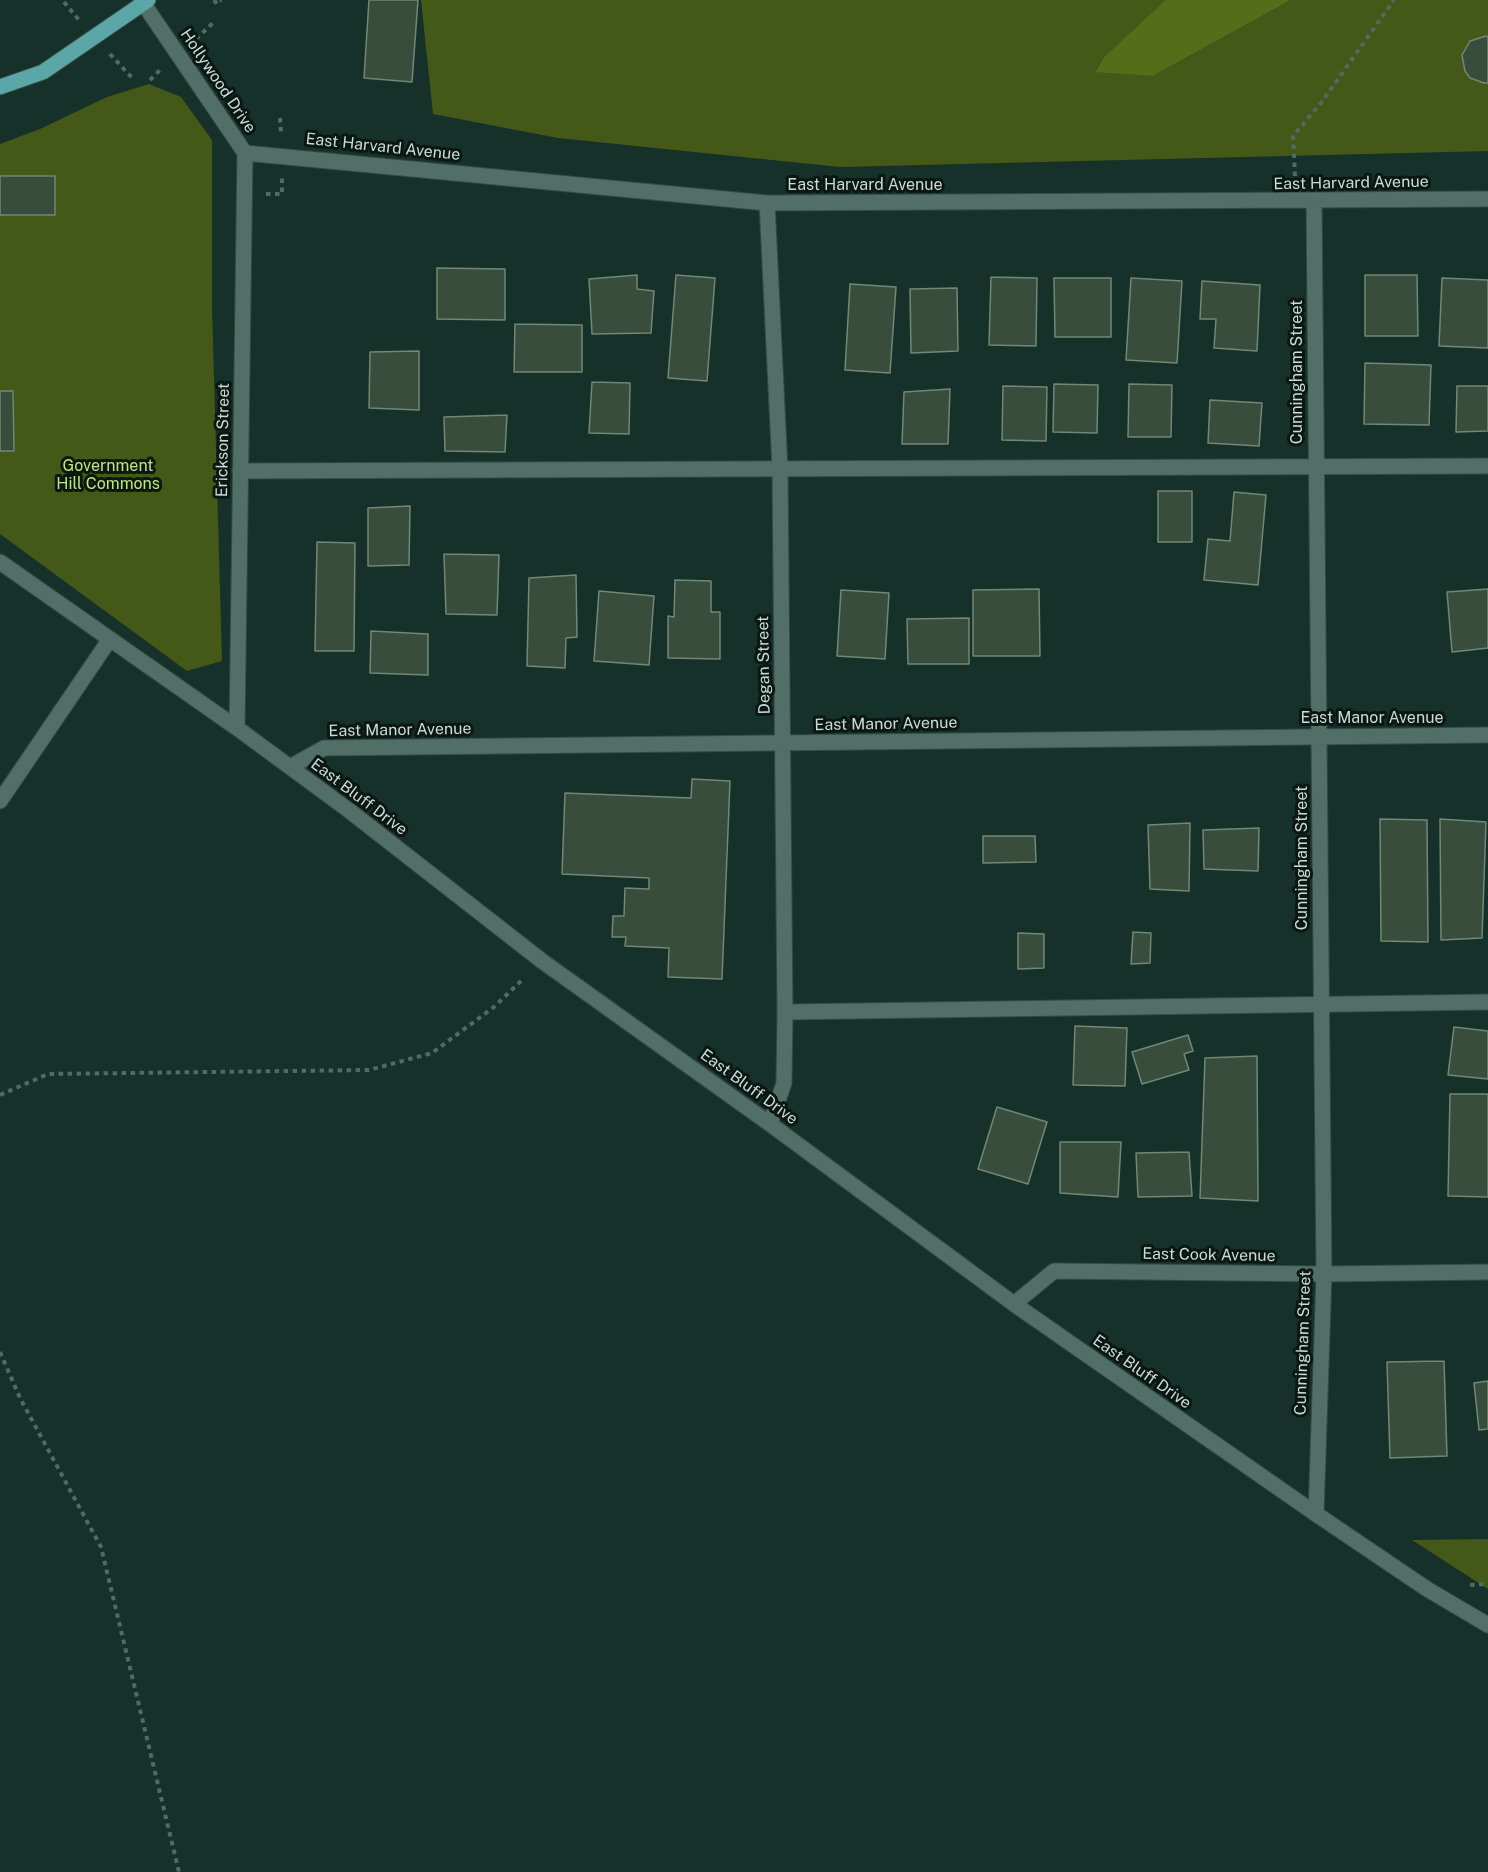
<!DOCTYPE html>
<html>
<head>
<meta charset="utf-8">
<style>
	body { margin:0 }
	canvas { display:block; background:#15312a }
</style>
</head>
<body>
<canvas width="1488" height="1872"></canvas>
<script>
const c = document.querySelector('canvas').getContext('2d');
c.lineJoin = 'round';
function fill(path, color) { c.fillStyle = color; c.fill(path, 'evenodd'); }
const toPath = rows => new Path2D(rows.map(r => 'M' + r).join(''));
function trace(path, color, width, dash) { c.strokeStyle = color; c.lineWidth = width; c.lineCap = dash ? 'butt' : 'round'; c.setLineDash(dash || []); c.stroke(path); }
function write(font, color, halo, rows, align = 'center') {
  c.font = font + ' "Public Sans",sans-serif'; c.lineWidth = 6; c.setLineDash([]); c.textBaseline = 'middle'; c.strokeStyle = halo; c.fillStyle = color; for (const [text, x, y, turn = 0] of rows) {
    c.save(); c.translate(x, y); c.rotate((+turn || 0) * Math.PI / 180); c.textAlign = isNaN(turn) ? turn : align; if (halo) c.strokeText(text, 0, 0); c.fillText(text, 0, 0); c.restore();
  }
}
fill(toPath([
	[421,0,1165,0,1103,58,1095,71,1153,76,1291,0,1488,0,1488,151,840,167,558,138,433,114],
	[149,84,181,97,212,140,212,307,222,661,187,671,0,534,0,144,40,129,107,97],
	[1488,1539,1488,1589,1412,1540]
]), '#445817');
fill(toPath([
	[1165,0,1291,0,1153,76,1095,72,1103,58]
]), '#536d19');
const building = toPath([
	[369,0,418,0,412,82,364,78,369,0],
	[1486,36,1488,37,1488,83,1484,83,1470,78,1465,71,1462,55,1470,41,1486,36],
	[0,176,55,176,55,215,0,215,0,176],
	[437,268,505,269,505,320,437,319,437,268],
	[637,275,637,289,654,291,651,333,592,334,589,279,637,275],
	[676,275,715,278,707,381,668,378,676,275],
	[1365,275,1417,275,1418,336,1365,336,1365,275],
	[991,277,1037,278,1036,346,989,345,991,277],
	[1054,278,1111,278,1111,337,1055,337,1054,278],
	[1131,278,1182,281,1177,363,1126,360,1131,278],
	[1442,278,1488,280,1488,348,1439,346,1442,278],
	[1202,281,1260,285,1257,351,1214,348,1216,319,1200,319,1202,281],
	[850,284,896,287,890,373,845,370,850,284],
	[957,288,958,351,911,353,910,289,957,288],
	[515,324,582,325,582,372,514,372,515,324],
	[419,351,419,410,369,408,370,352,419,351],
	[1365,363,1431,365,1429,425,1364,424,1365,363],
	[592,382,630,383,629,434,589,433,592,382],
	[1054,384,1098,385,1097,433,1053,432,1054,384],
	[1129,384,1172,385,1171,437,1128,437,1129,384],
	[1003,386,1047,387,1046,441,1002,440,1003,386],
	[1457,386,1488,386,1488,431,1456,432,1457,386],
	[950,389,948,444,902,444,904,392,950,389],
	[0,391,13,391,14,451,0,451,0,391],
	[1210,400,1262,403,1259,446,1208,443,1210,400],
	[507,415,505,452,445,451,444,417,507,415],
	[1158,491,1192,491,1192,542,1158,542,1158,491],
	[1234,492,1266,495,1258,585,1204,580,1208,539,1230,541,1234,492],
	[410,506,409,565,368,566,368,508,410,506],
	[317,542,355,543,354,651,315,651,317,542],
	[444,554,499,555,497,615,446,614,444,554],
	[576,575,577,637,566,638,565,668,527,666,529,578,576,575],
	[675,580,711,581,711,612,720,612,720,659,668,658,668,616,674,617,675,580],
	[1039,589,1040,656,973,656,973,590,1039,589],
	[1488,589,1488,648,1452,652,1447,592,1488,589],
	[841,590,889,593,885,659,837,656,841,590],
	[599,591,654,596,649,665,594,661,599,591],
	[969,618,969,664,908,664,907,619,969,618],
	[371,631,428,634,428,675,370,673,371,631],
	[692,779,730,781,722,979,668,977,669,948,625,946,626,937,612,937,613,916,624,916,625,888,649,889,649,878,562,874,565,793,691,798,692,779],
	[1380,819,1427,820,1428,942,1381,941,1380,819],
	[1440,819,1486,822,1482,938,1441,940,1440,819],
	[1190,823,1189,891,1150,889,1148,825,1190,823],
	[1259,828,1258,871,1204,869,1203,830,1259,828],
	[983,836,1035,836,1036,862,983,863,983,836],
	[1133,932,1151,933,1150,963,1131,964,1133,932],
	[1018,933,1044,934,1044,968,1018,969,1018,933],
	[1075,1026,1127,1028,1125,1086,1073,1085,1075,1026],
	[1454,1027,1488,1031,1488,1079,1448,1075,1454,1027],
	[1188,1035,1193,1051,1184,1054,1189,1070,1142,1084,1132,1052,1188,1035],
	[1257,1056,1258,1201,1200,1198,1205,1058,1257,1056],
	[1450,1094,1488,1094,1488,1197,1448,1196,1450,1094],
	[997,1107,1047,1122,1028,1184,978,1169,997,1107],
	[1060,1142,1121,1142,1118,1197,1060,1193,1060,1142],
	[1189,1152,1192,1196,1138,1197,1136,1153,1189,1152],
	[1444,1361,1447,1456,1390,1458,1387,1362,1444,1361],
	[1488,1381,1488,1429,1479,1430,1474,1383,1488,1381]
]);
fill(building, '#394d3d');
trace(building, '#728776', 1.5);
const lane = toPath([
	[240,471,1488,466],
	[0,801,110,639],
	[785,1012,1488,1002]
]);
const street = toPath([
	[141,0,245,153],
	[245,153,767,203,1488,199],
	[1314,201,1324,1274,1316,1514],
	[767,203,780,469,785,1012,784,1083,770,1124],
	[0,562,237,728,351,812,542,961,770,1124,1014,1304,1316,1514,1427,1589,1488,1625],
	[237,728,245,153],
	[290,767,324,748,1488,735],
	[1014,1304,1054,1271,1324,1274,1488,1272]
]);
const primary = toPath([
	[0,87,43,72,148,0]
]);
trace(lane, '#354b46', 17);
trace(street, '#354b46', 17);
trace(primary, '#354b46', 17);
trace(toPath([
	[214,0,217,4,221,0],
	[64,2,79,20],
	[196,39,213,23],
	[110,54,134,80],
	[150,80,161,69],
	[280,118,281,132],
	[1295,176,1293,136,1321,103,1394,0],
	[266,194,282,194,282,178],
	[0,1095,48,1074,369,1070,432,1053,494,1007,524,978],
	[0,1352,20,1398,101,1547,179,1872],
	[1470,1585,1488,1584]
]), '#526a64', 4, [4.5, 4.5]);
trace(lane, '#516f66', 15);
trace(street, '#516f66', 15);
trace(primary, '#5ba6a6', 15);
write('16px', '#cbdbd6', '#0b1713', [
	["Hollywood Drive",218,81,56],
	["East Harvard Avenue",383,147,6],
	["East Harvard Avenue",1351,183,-1],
	["East Harvard Avenue",865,185],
	["Cunningham Street",1297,372,-90],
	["Erickson Street",223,440,-89],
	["Degan Street",764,665,-91],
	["East Manor Avenue",1372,718],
	["East Manor Avenue",886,724,-1],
	["East Manor Avenue",400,730,-1],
	["East Bluff Drive",359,797,37],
	["Cunningham Street",1302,858,-90],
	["East Bluff Drive",749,1087,36],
	["East Cook Avenue",1209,1255,1],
	["Cunningham Street",1303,1343,-88],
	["East Bluff Drive",1142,1372,35]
]);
write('16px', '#bee579', '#0b1713', [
	["Government",108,466],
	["Hill Commons",108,484]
]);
</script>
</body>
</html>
